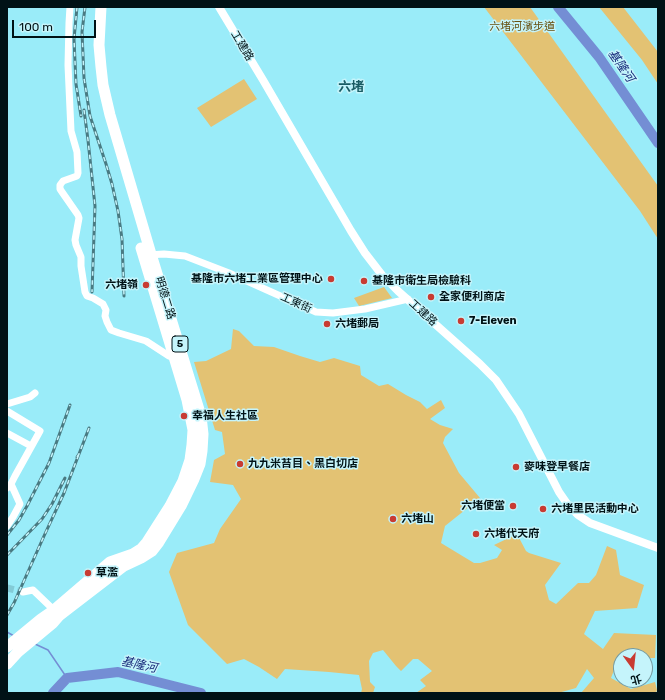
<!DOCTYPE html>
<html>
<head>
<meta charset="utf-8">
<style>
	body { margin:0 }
	#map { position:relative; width:665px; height:700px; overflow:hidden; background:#9aecf9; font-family:Rubik,"Noto Sans TC",sans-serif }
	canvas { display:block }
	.frame { position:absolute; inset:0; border:8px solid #001216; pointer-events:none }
	.north { position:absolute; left:613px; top:648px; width:40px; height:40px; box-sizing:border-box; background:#c5f4fb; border:1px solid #769a9f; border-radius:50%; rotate:165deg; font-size:11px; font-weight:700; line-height:16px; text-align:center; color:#001216 }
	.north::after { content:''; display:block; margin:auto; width:14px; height:18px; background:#c83b32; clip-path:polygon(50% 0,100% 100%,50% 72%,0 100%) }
	.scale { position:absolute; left:12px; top:20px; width:84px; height:18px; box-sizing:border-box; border:2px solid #001216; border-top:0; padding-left:5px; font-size:12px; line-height:14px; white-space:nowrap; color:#001216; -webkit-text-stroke:3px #c5f4fb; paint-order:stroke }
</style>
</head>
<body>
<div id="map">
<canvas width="665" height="700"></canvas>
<div class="frame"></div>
<div class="north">北</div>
<div class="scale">100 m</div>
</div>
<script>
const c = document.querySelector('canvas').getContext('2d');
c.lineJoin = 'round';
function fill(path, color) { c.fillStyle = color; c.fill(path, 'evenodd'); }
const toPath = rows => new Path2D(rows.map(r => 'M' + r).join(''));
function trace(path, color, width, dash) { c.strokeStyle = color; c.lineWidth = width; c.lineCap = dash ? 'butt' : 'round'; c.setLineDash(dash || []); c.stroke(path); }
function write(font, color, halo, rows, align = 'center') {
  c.font = font + ' Rubik,"Noto Sans TC",sans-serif'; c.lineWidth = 3; c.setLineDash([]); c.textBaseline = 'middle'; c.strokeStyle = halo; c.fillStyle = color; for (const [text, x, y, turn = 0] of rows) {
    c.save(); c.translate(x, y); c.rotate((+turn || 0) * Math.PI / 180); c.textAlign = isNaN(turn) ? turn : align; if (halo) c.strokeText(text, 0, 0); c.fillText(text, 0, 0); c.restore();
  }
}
fill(toPath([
	[484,7,530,7,658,186,658,239,640,211],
	[599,7,623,7,658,52,658,84,642,60],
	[244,79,257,99,211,127,197,108],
	[384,287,392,298,359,306,354,298],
	[233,329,239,331,254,346,274,347,300,356,320,362,334,358,360,366,361,375,379,386,388,384,406,395,420,402,427,409,441,400,445,408,430,419,440,425,453,429,445,437,443,443,459,473,480,498,445,526,441,543,474,563,480,563,497,558,502,550,494,545,517,534,526,551,529,553,561,563,545,585,549,600,556,604,578,583,589,583,596,575,607,546,616,550,620,575,644,585,637,608,595,611,584,634,603,649,614,633,656,635,655,658,645,658,645,656,621,656,621,659,618,660,611,678,631,689,655,682,657,690,656,693,581,693,594,678,587,669,576,688,558,693,416,693,426,686,420,680,432,671,418,659,413,659,401,671,396,666,383,650,373,653,369,661,370,682,375,687,373,693,361,693,362,689,359,675,329,672,285,669,277,679,259,667,244,659,227,664,188,625,169,572,177,553,214,543,220,529,241,499,233,485,210,482,214,460,225,454,222,432,215,430,194,362,206,361,231,349]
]), '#e3c273');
trace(toPath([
	[7,632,14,636],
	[35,644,48,650,67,678]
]), '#748ed4', 1.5);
trace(toPath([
	[558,7,599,57,658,143],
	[53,693,67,678,118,672,201,693]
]), '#748ed4', 10);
trace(toPath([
	[7,588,23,592]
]), '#83cbd7', 7, [7, 3.5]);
trace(toPath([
	[70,7,69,23,68,65,71,131,77,152,78,173,77,176,63,181,60,185,60,189,62,192,78,215,79,218,75,240,76,245,81,257,81,266,85,292,87,296,93,298,103,304,106,310,105,316,107,322,111,330,119,333,146,341,169,356],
	[148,255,164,254,185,256,229,273,316,312,333,313,365,309,408,299],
	[7,404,30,397,35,393],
	[7,411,40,431,15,476,11,484,7,488],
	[7,433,31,446],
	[7,526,13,517,20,504,11,484],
	[23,592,33,590,57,613]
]), '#fff', 7);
trace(toPath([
	[219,7,263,80,351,231,365,253,382,275,398,291,480,364,496,380,519,414,559,492,568,505,578,515,590,523,658,548]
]), '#fff', 8);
trace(toPath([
	[7,647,41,619,54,610,110,562,133,554,141,549,147,542,170,506,183,481,190,460,192,445,193,430,187,400,141,248],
	[7,664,18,652,53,623,59,616,68,609,124,566,141,558,152,551,159,542,181,506,194,479,200,464,202,451,203,434,201,416,151,254,110,115,103,85,101,67,99,45,101,7]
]), '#fff', 11);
const rail = toPath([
	[77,7,74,39,76,84,81,116],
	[85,7,82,32,84,78,90,116,106,164,112,184,118,211,122,239,124,296],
	[84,110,88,140,95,206,92,292],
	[77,457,79,454,89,428],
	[7,535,19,520,27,506,49,463,70,405],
	[7,555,42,519,52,504,65,478],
	[7,615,14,603,44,536,64,493,79,454]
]);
trace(rail, '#497a82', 3);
trace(rail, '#c5f4fb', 1.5, [4.5]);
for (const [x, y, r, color] of [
	[331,279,4,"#c83b32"],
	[364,281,4,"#c83b32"],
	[146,285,4,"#c83b32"],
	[431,297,4,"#c83b32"],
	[461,321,4,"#c83b32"],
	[327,324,4,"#c83b32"],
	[184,416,4,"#c83b32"],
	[240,464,4,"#c83b32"],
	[516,467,4,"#c83b32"],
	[513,506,4,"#c83b32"],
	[543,509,4,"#c83b32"],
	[393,519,4,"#c83b32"],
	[476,534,4,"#c83b32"],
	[88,573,4,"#c83b32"]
]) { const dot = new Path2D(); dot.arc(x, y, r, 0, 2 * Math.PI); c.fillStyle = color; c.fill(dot); trace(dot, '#c5f4fb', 1.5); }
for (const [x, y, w] of [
	[180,344,16]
]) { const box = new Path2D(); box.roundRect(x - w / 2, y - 8, w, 16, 3); c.fillStyle = '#c5f4fb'; c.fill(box); trace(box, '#001216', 1); }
write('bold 10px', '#001216', null, [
	["5",180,344]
]);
write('11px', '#685111', '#c5f4fb', [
	["六堵河濱步道",522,27]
]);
write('11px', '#001216', '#c5f4fb', [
	["工建路",242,46,59],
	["明德二路",165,298,73],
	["工東街",296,303,24],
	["工建路",423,313,42]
]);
write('bold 11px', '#001216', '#c5f4fb', [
	["基隆市六堵工業區管理中心",323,279,"right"],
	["基隆市衛生局檢驗科",372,281],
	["六堵嶺",138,285,"right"],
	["全家便利商店",439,297],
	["7-Eleven",469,321],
	["六堵郵局",335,324],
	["幸福人生社區",192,416],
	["九九米苔目、黑白切店",248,464],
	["麥味登早餐店",524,467],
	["六堵便當",505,506,"right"],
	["六堵里民活動中心",551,509],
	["六堵山",401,519],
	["六堵代天府",484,534],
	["草濫",96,573]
], 'left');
write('italic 12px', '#17297a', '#c5f4fb', [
	["基隆河",621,66,55],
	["基隆河",139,665,12]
]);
write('bold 13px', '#195c64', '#c5f4fb', [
	["六堵",351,87]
]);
</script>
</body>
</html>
